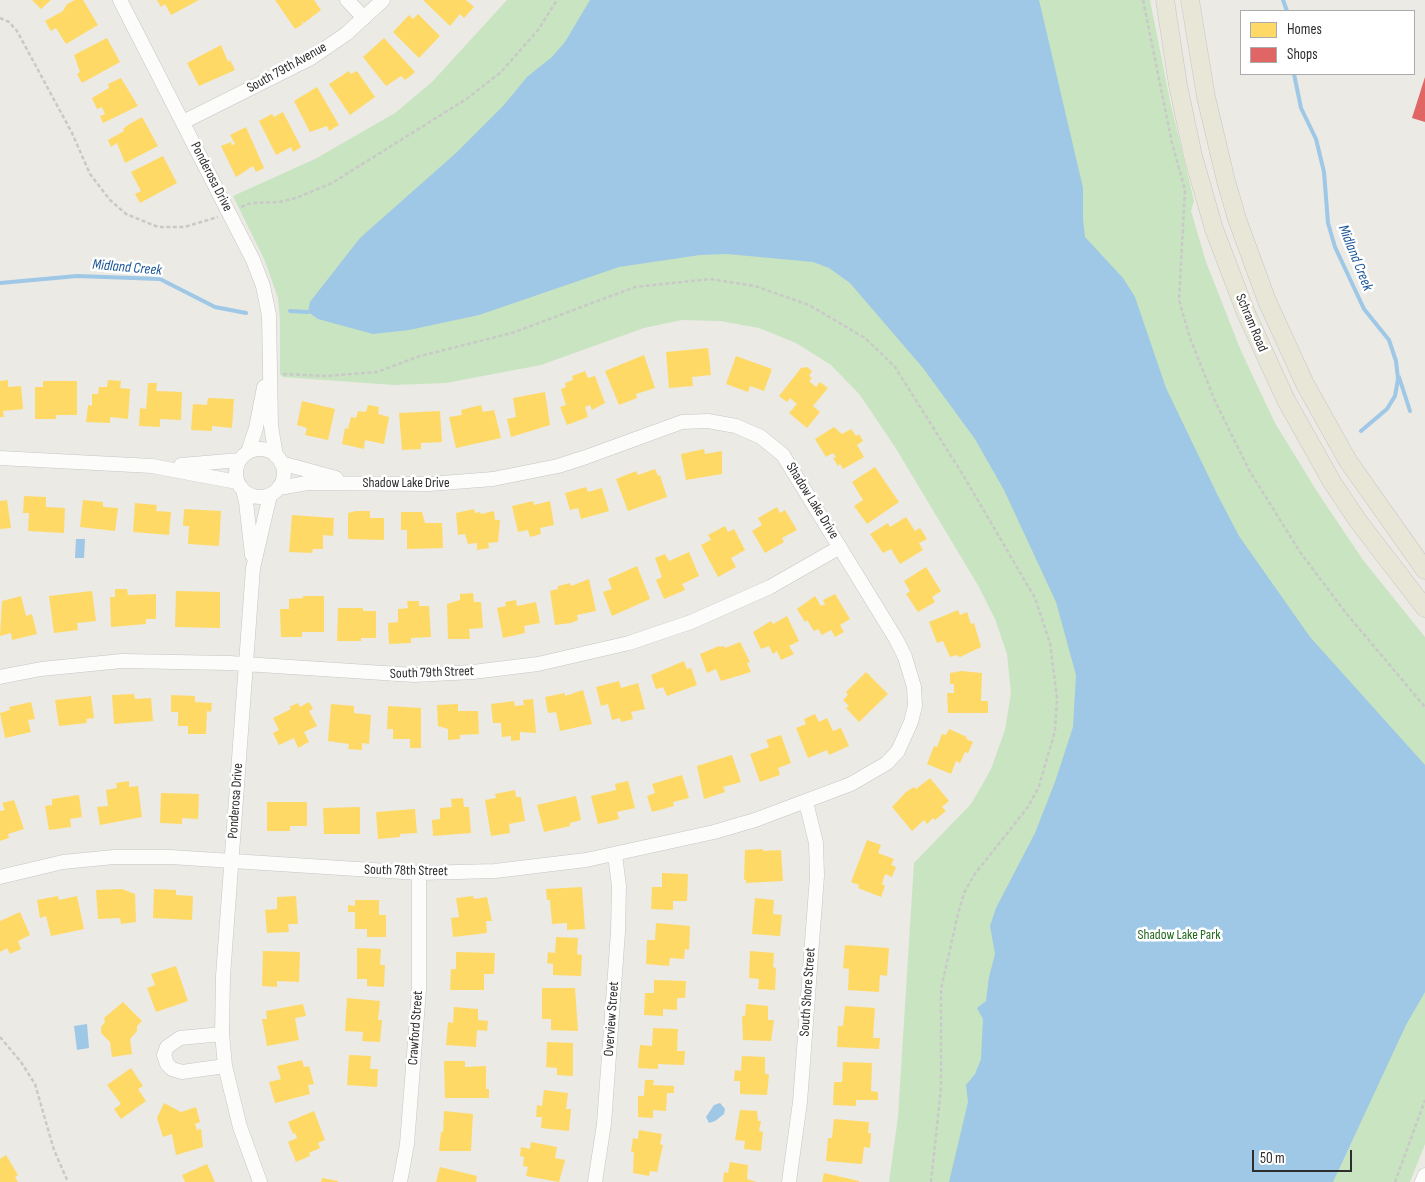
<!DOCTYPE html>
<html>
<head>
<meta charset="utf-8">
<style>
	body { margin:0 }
	#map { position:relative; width:1425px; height:1182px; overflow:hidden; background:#ebeae5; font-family:"Sofia Sans Condensed",sans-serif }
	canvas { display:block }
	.legend { position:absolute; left:1240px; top:10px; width:175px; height:65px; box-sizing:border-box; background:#fff; border:1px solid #ababab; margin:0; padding:6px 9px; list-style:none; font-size:15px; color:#2e2e2e }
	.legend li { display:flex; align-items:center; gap:10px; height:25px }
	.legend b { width:25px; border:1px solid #ababab }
	.scale { position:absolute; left:1252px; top:1150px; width:100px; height:22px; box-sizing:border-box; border:2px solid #2e2e2e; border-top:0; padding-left:6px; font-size:15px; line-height:18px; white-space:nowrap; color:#2e2e2e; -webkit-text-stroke:4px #fff; paint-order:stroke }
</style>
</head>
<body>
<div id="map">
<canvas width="1425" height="1182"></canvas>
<ul class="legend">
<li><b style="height:14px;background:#ffd966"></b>Homes</li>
<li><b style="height:14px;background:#e06666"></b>Shops</li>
</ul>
<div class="scale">50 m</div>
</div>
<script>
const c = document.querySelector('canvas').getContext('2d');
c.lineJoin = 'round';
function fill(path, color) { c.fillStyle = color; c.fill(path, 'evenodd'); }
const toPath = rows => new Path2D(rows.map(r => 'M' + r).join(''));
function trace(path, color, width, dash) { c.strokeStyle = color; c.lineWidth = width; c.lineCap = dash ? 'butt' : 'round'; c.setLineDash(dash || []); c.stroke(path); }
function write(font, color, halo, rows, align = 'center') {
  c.font = font + ' "Sofia Sans Condensed",sans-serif'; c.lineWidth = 5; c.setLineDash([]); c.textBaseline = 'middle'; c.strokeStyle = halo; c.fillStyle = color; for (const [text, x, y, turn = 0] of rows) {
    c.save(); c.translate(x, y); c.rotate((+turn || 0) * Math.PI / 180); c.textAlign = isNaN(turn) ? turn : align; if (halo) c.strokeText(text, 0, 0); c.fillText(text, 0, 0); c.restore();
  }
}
fill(toPath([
	[507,0,1150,0,1170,101,1194,201,1191,211,1206,262,1241,351,1275,423,1318,493,1363,560,1425,637,1425,1144,1410,1182,889,1182,898,1117,914,863,971,804,981,787,991,769,1005,730,1011,693,1007,654,995,619,979,587,895,447,860,395,831,365,796,343,759,328,720,321,682,320,644,328,541,365,446,383,394,385,283,377,280,374,280,320,278,298,265,261,233,196,315,159,395,113,432,82]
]), '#c9e4c1');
fill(toPath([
	[590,0,1039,0,1083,188,1083,220,1085,237,1123,278,1135,297,1166,388,1217,494,1239,536,1310,637,1425,765,1425,992,1406,1025,1333,1182,949,1182,968,1102,966,1085,975,1074,981,1059,983,1019,977,1008,986,1001,989,977,995,954,990,926,996,908,1035,833,1055,782,1073,727,1076,675,1056,602,1004,490,975,439,923,368,850,283,829,268,813,262,727,254,700,255,619,267,479,315,409,330,373,334,318,319,308,312,310,302,360,238,456,153,504,105,527,77,552,57,565,42],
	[76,539,85,539,84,558,75,558],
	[87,1024,89,1048,77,1050,74,1026],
	[720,1103,725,1109,724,1114,715,1121,709,1123,706,1117,714,1105]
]), '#9fc7e6');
fill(toPath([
	[32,0,51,0,41,9],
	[75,0,83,0,98,25,66,44,56,28,51,31,45,21,63,11,67,4],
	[157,0,199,0,171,15,165,4,161,7],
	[275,0,314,0,321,10,304,23,301,21,303,24,295,29],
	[423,0,466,0,474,7,464,18,460,14,450,26],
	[418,14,440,36,419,58,393,32,409,15,413,19],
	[107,38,120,62,82,83,77,74,80,72,74,55],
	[384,38,415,72,405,80,401,76,386,86,363,57],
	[221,45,228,62,230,60,235,70,199,86,187,63],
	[349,71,351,74,357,71,375,97,350,115,329,84],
	[121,78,138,106,103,123,100,116,105,114,102,107,97,109,92,98,109,88,108,84],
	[317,87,339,125,329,131,327,126,310,132,294,101],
	[283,112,301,147,293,152,291,147,276,155,259,121,272,114,274,117],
	[142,117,158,146,125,163,117,143,111,147,108,140,124,131,123,129,128,125],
	[246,127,264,168,256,172,253,166,236,177,221,146,231,142,232,145,235,144,230,135],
	[163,156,177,183,140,203,135,194,141,191,131,172],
	[708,348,711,375,692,377,693,386,669,388,666,352],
	[644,355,655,388,636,394,637,398,619,405,605,371],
	[736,356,772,369,764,391,750,386,748,392,726,384],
	[807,367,812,371,809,376,812,378,809,381,816,387,820,382,828,388,813,406,820,412,807,428,789,413,797,404,790,398,787,402,779,396,801,368],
	[585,371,588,378,595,376,605,403,592,410,590,405,585,407,588,417,567,425,560,407,566,405,561,389,566,387,565,383,573,380,572,376],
	[8,380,8,387,21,386,23,409,3,411,4,417,0,417,0,381],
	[108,380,121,381,120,388,130,389,128,419,110,417,110,423,86,422,88,405,92,406,92,394,98,394,99,387,107,387],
	[43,381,77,381,77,415,56,415,56,419,35,419,35,387,43,387],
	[148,383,157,383,156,391,182,392,181,420,160,419,160,427,139,426,140,408,146,409],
	[545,392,550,425,511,437,507,419,516,417,513,398],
	[208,398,234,399,232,428,212,426,212,431,191,430,193,404,207,405],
	[302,401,335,409,328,440,305,435,307,428,297,425],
	[368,405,379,407,378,414,389,417,384,444,365,440,364,449,342,444,345,428,348,429,351,417,356,418,358,411,366,412],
	[481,405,483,412,494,410,501,438,456,448,449,417,462,415,461,410],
	[440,411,442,442,421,443,421,449,402,450,399,413],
	[834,427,842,434,851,429,856,436,859,434,863,441,857,445,864,457,843,469,840,464,838,466,833,458,836,457,833,453,826,457,815,439],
	[704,449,705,454,722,451,722,474,686,480,681,454],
	[875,467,899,502,867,524,854,506,863,500,852,482],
	[655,469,658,476,660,475,667,497,628,511,616,479,636,471,638,475],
	[586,487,588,492,602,488,609,511,581,519,578,508,570,510,565,493],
	[24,496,46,497,46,507,65,508,64,533,28,531,29,513,23,513],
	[7,500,11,528,0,529,0,501],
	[83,500,103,502,103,507,118,508,115,531,80,527],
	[533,501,534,505,550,501,554,525,540,528,541,534,530,537,528,530,518,532,512,506],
	[135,503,157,505,156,511,171,512,169,535,133,532],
	[777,507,780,513,785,510,797,530,782,538,784,542,765,553,752,531,762,525,758,518],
	[184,509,221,511,219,546,188,544,189,526,183,526],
	[474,509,475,513,480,512,481,514,494,511,495,520,500,520,498,542,488,543,489,548,477,550,477,543,468,544,465,534,458,535,456,513],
	[356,511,370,511,370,518,384,518,384,540,348,539,348,513],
	[401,512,422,512,425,523,442,523,443,548,407,549,407,530,401,530],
	[292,515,334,518,333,536,323,535,323,549,313,549,312,553,289,552],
	[906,517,915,531,920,528,927,539,919,543,923,550,900,564,891,549,883,553,870,534,888,523,890,527],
	[725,526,728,532,734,529,745,550,731,558,736,567,718,577,701,545,711,540,708,535],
	[689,552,699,576,682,584,685,590,664,599,656,580,662,577,655,558,665,554,669,561],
	[637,566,650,599,612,616,603,592,612,589,608,579],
	[926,567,941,591,932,597,935,602,918,612,906,594,910,591,904,581],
	[589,579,596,611,577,615,578,620,571,623,555,625,550,591,558,589,558,586,570,583,571,586],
	[115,589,127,589,128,595,156,594,156,619,146,619,146,624,111,627,110,597,115,597],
	[92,591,96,621,77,623,78,630,54,633,49,596],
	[176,591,220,592,220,628,175,627],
	[473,593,474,602,481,602,483,628,469,629,470,639,448,639,447,604,460,600,460,594],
	[835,594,850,619,840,625,844,632,835,637,831,630,822,635,818,629,814,631,807,620,805,622,797,609,815,596,821,606,825,604,823,600],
	[21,596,26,616,32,614,37,634,12,640,11,633,0,636,2,601],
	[303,596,324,596,324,632,302,632,302,637,281,637,280,609,289,609,289,599,303,598],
	[516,600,517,606,536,602,540,623,524,626,525,633,503,638,497,608,506,606,505,602],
	[407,601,419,601,419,606,429,606,431,637,411,638,411,643,389,644,388,623,398,622,398,609,408,608],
	[338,608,363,608,363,611,376,611,376,638,361,638,361,641,337,641],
	[958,610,960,615,967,612,971,624,974,623,981,647,960,657,956,655,950,657,943,641,937,643,929,622],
	[787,616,799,641,789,646,794,654,781,660,777,651,773,654,769,646,761,649,753,632,771,621,773,624],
	[740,642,750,662,747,663,751,672,721,681,716,669,707,673,700,654,719,646,720,647,724,646,725,648],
	[684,661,687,669,691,668,697,685,667,696,663,687,656,689,651,675],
	[961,671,982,673,981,701,988,701,988,713,948,713,947,693,954,693,954,684,950,684,950,673],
	[866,672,888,694,859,722,846,708,849,706,843,700,848,695,846,692],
	[619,681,621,688,638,683,645,709,631,712,633,719,621,722,620,718,612,720,608,704,601,706,596,687],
	[583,690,592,724,560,731,556,712,548,713,545,697,565,693,565,696],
	[134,694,135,699,151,698,153,721,114,724,112,695],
	[171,695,195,696,195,702,212,703,211,712,207,711,206,734,188,734,188,726,178,726,178,712,171,712],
	[91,696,94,718,86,719,87,723,59,726,55,700],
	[533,699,536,733,520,732,520,740,511,741,511,736,502,737,501,723,493,723,491,704,514,701,515,706,524,705,523,700],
	[31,702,35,719,28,720,31,732,5,738,0,713,10,710,9,707],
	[309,702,313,709,309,711,317,726,304,732,309,742,298,748,294,738,279,745,273,733,279,730,273,718,291,709,289,707,298,703,300,707],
	[331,704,354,706,354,713,371,715,369,744,362,743,362,750,348,749,349,744,328,741],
	[458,704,458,711,478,711,479,734,460,735,460,739,448,740,448,729,438,726,437,705],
	[388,706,421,708,421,748,410,748,410,739,393,739,393,729,387,729],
	[815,714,819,722,827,718,833,731,841,728,849,746,829,755,827,750,808,758,796,728,806,724,804,719],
	[949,729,967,737,966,739,973,742,968,753,965,752,960,763,956,761,951,774,927,764,934,746,937,747,942,734,946,735],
	[781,735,791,763,778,768,780,775,760,782,750,754,769,747,766,740],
	[732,755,741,782,723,787,725,792,704,799,697,766],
	[682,775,689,798,673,802,674,806,652,812,647,796,655,793,652,784],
	[930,778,949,801,942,807,946,811,935,820,933,818,927,824,924,820,912,831,892,807,906,792,914,787,916,789],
	[129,781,129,787,138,786,142,817,100,825,97,807,108,806,106,790,117,788,116,783],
	[628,781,635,808,617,812,619,819,598,824,591,796,616,790,615,784],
	[515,790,516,797,521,797,525,821,509,824,510,833,491,836,485,800,496,798,495,794],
	[161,793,199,794,198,819,182,818,182,824,160,823],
	[79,795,82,817,70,819,71,827,49,830,45,806,52,805,52,799],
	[576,796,581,820,570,823,570,826,544,832,537,805],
	[463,798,464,807,469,807,471,833,433,836,432,820,440,819,440,808,452,807,451,799],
	[14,800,24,829,8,834,9,838,0,841,0,811,5,810,2,803],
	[267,802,307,802,307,826,290,826,290,831,267,831],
	[360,807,360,834,324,834,323,808],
	[415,809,417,833,400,834,400,837,378,839,376,812],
	[867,840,881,845,878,853,894,859,891,865,896,867,892,877,885,874,882,884,885,886,881,897,858,888,859,885,851,882],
	[763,849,763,851,781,850,783,881,746,883,746,880,744,880,745,850],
	[662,873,688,874,687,901,673,901,673,910,651,909,652,887,662,887],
	[582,887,585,929,567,930,567,923,552,924,550,900,547,900,546,889],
	[122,889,135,894,136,922,121,924,120,918,98,919,96,890],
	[154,889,176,890,176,895,193,896,192,920,153,918],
	[58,896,59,900,77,896,84,929,51,936,46,916,40,918,37,900],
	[296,896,298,924,288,924,289,932,267,933,265,910,277,909,277,897],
	[473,896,474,899,487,897,492,921,486,921,487,933,453,937,451,918,459,917,456,898],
	[755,898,774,900,773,914,782,915,780,936,752,934],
	[355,900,379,900,379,915,386,915,386,937,367,937,367,929,355,929,355,912,348,912,348,905,355,906],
	[20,912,30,935,18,941,21,949,10,954,7,948,0,952,0,921],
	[656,923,690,926,689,950,685,949,684,959,670,958,669,966,646,964,647,940,655,940],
	[556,937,578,938,577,954,582,955,581,976,553,975,553,964,547,963,548,952,555,953],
	[845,945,889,948,887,976,880,975,879,992,848,990,849,969,843,968],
	[357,948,381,949,380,965,385,965,384,987,367,986,367,979,357,979],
	[263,951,300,952,299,982,277,981,277,987,262,986],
	[750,951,774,953,773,967,776,968,775,990,758,989,759,979,749,978],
	[456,952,495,953,494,974,484,974,484,990,450,990,451,969,456,969],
	[176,966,188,1001,156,1012,147,988,155,985,151,974],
	[654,980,686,981,685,998,677,998,677,1010,663,1009,663,1016,644,1015,645,993,654,993],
	[542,988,575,988,578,1031,551,1030,551,1019,542,1019],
	[347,998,380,1001,378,1020,382,1020,380,1042,362,1041,363,1032,345,1031],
	[123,1002,142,1021,137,1026,137,1031,130,1039,132,1054,112,1057,110,1042,101,1033,101,1027,105,1022,104,1018],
	[303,1004,306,1016,295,1018,299,1040,267,1046,262,1019,267,1019,266,1011],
	[746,1004,768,1006,768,1020,774,1020,771,1041,743,1040,742,1016,745,1016],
	[845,1006,875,1008,873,1038,880,1038,879,1049,837,1047,838,1026,843,1026],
	[454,1007,478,1009,478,1020,488,1021,487,1031,477,1030,476,1047,446,1045,448,1022,453,1023],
	[653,1028,678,1029,677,1051,685,1051,684,1065,658,1064,658,1069,638,1068,640,1045,652,1046],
	[547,1042,573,1043,573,1076,557,1075,557,1068,546,1067],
	[349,1055,371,1056,370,1069,378,1069,377,1087,347,1085],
	[742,1056,765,1057,765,1074,769,1074,767,1095,740,1094,740,1081,734,1081,735,1070,741,1071],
	[302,1060,304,1067,309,1066,314,1084,308,1085,310,1094,275,1103,269,1082,281,1079,277,1066],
	[444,1061,465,1061,465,1067,486,1066,486,1089,489,1089,489,1098,445,1098],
	[843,1062,872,1063,871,1091,878,1092,878,1100,856,1100,856,1106,833,1105,834,1082,842,1082],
	[131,1068,143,1086,138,1089,146,1101,121,1119,114,1109,121,1104,107,1085],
	[645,1080,654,1080,653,1085,674,1086,674,1093,667,1093,666,1111,653,1110,653,1118,638,1117,638,1096,644,1096],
	[544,1090,568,1093,566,1109,571,1109,569,1131,541,1128,542,1117,536,1117,537,1105,542,1106],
	[164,1103,181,1112,196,1107,200,1122,195,1124,197,1130,201,1129,203,1147,176,1155,172,1134,163,1137,157,1118],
	[740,1110,757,1111,758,1121,761,1121,759,1131,763,1132,761,1151,744,1149,745,1141,735,1140],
	[314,1111,325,1140,318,1143,320,1148,309,1153,310,1156,296,1162,288,1142,297,1138,295,1133,293,1134,288,1122],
	[444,1111,473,1114,471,1151,439,1151,441,1132,443,1132],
	[834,1119,869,1122,868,1133,871,1133,870,1148,864,1147,862,1164,826,1161,828,1138,832,1138],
	[639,1130,662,1134,660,1144,663,1145,657,1172,650,1171,649,1176,633,1173,634,1152,631,1152,633,1138,638,1139],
	[531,1142,557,1147,555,1158,565,1160,559,1182,526,1176,528,1167,523,1166,524,1157,520,1156,521,1147,530,1149],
	[6,1155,18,1175,15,1177,18,1182,0,1182,0,1159],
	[730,1162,748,1165,747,1179,757,1182,723,1182,724,1172,728,1173],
	[207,1164,215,1182,185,1182,182,1175],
	[440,1167,477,1176,476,1182,436,1182],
	[824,1173,859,1181,859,1182,822,1182],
	[322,1178,338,1181,338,1182,321,1182]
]), '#ffd966');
fill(toPath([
	[1425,77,1425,122,1412,118]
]), '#e06666');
trace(toPath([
	[1283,0,1287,11],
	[1294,74,1301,108,1316,139,1324,172,1328,223,1335,247,1364,309,1389,340,1396,361,1398,379,1395,396,1387,409,1361,431],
	[0,283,77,276,160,279,215,307,246,313],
	[290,311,308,312],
	[1399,377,1410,411]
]), '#9fc7e6', 4);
const minor = toPath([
	[120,0,253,260,263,286,269,315,271,426,276,456],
	[347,0,364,18],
	[183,122,311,58,346,34,383,0],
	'236 473a24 24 0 1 1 48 0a24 24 0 1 1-48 0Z',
	[248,452,256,428,264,387],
	[0,458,152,466,237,482],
	[281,463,336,478],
	[181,465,240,460],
	[243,490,246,502,252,555],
	[0,677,41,669,122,661,229,663,414,675,473,672,538,664,629,643,691,622,770,587,840,547],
	[0,877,63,862,114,857,170,857,419,873,495,871,586,860,714,832,755,820,851,784,887,763,898,751,911,722,915,706,914,687,905,657,896,639,783,455,761,437,736,426,708,421,682,422,586,457,558,466,493,479,429,484,307,483,279,488],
	[222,1034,180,1038,167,1047,164,1055,167,1064,172,1069,182,1072,225,1066],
	[260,1182,240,1127,225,1066,222,1034,223,976,253,568,270,495],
	[400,1182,407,1144,419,990,419,873],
	[595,1182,604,1124,618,932,619,886,615,855],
	[789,1182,800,1102,817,876,816,843,806,802],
	[1422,1182,1425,1175]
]);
const major = toPath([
	[1165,0,1178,85,1193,156,1214,229,1246,313,1286,400,1332,482,1358,521,1425,608],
	[1190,0,1206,97,1226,181,1237,219,1267,301,1305,384,1348,461,1425,570]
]);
trace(minor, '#c6c5c4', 15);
trace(major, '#c6c6c4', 19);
trace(toPath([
	[1143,0,1172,143,1185,190,1179,300,1190,338,1215,401,1249,470,1300,552,1346,613,1425,707],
	[0,18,9,22,17,31,72,133,90,174,110,200,126,214,158,227,184,227,218,217],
	[241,207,251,203,279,202,296,198,332,183,468,98,501,72,517,54,538,30,557,0],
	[283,374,327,376,377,372,420,356,512,333,635,287,710,279,755,286,809,305,865,338,895,367,963,475,1035,598,1050,643,1057,698,1055,731,1039,786,1028,807,974,875,964,893,958,914,941,989,941,1088,931,1182],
	[0,1037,21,1062,35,1084,54,1150,68,1182],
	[1395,1182,1425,1100]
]), '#c9c9c8', 2.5, [4, 2.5]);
trace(minor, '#fcfcfb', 14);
trace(major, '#e7e6d7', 18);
write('14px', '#2e2e2e', '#fff', [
	["South 79th Avenue",287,68,-29],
	["Ponderosa Drive",211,177,63],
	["Schram Road",1251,323,67],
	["Shadow Lake Drive",406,483],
	["Shadow Lake Drive",812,501,58],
	["South 79th Street",432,673,-2],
	["Ponderosa Drive",236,801,-86],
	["South 78th Street",406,871,1],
	["South Shore Street",808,992,-86],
	["Overview Street",612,1019,-86],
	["Crawford Street",416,1028,-86]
]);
write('14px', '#236821', '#fff', [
	["Shadow Lake Park",1179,935]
]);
write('italic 15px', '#185598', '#fff', [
	["Midland Creek",1355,258,68],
	["Midland Creek",127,268,5]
]);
</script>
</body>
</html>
